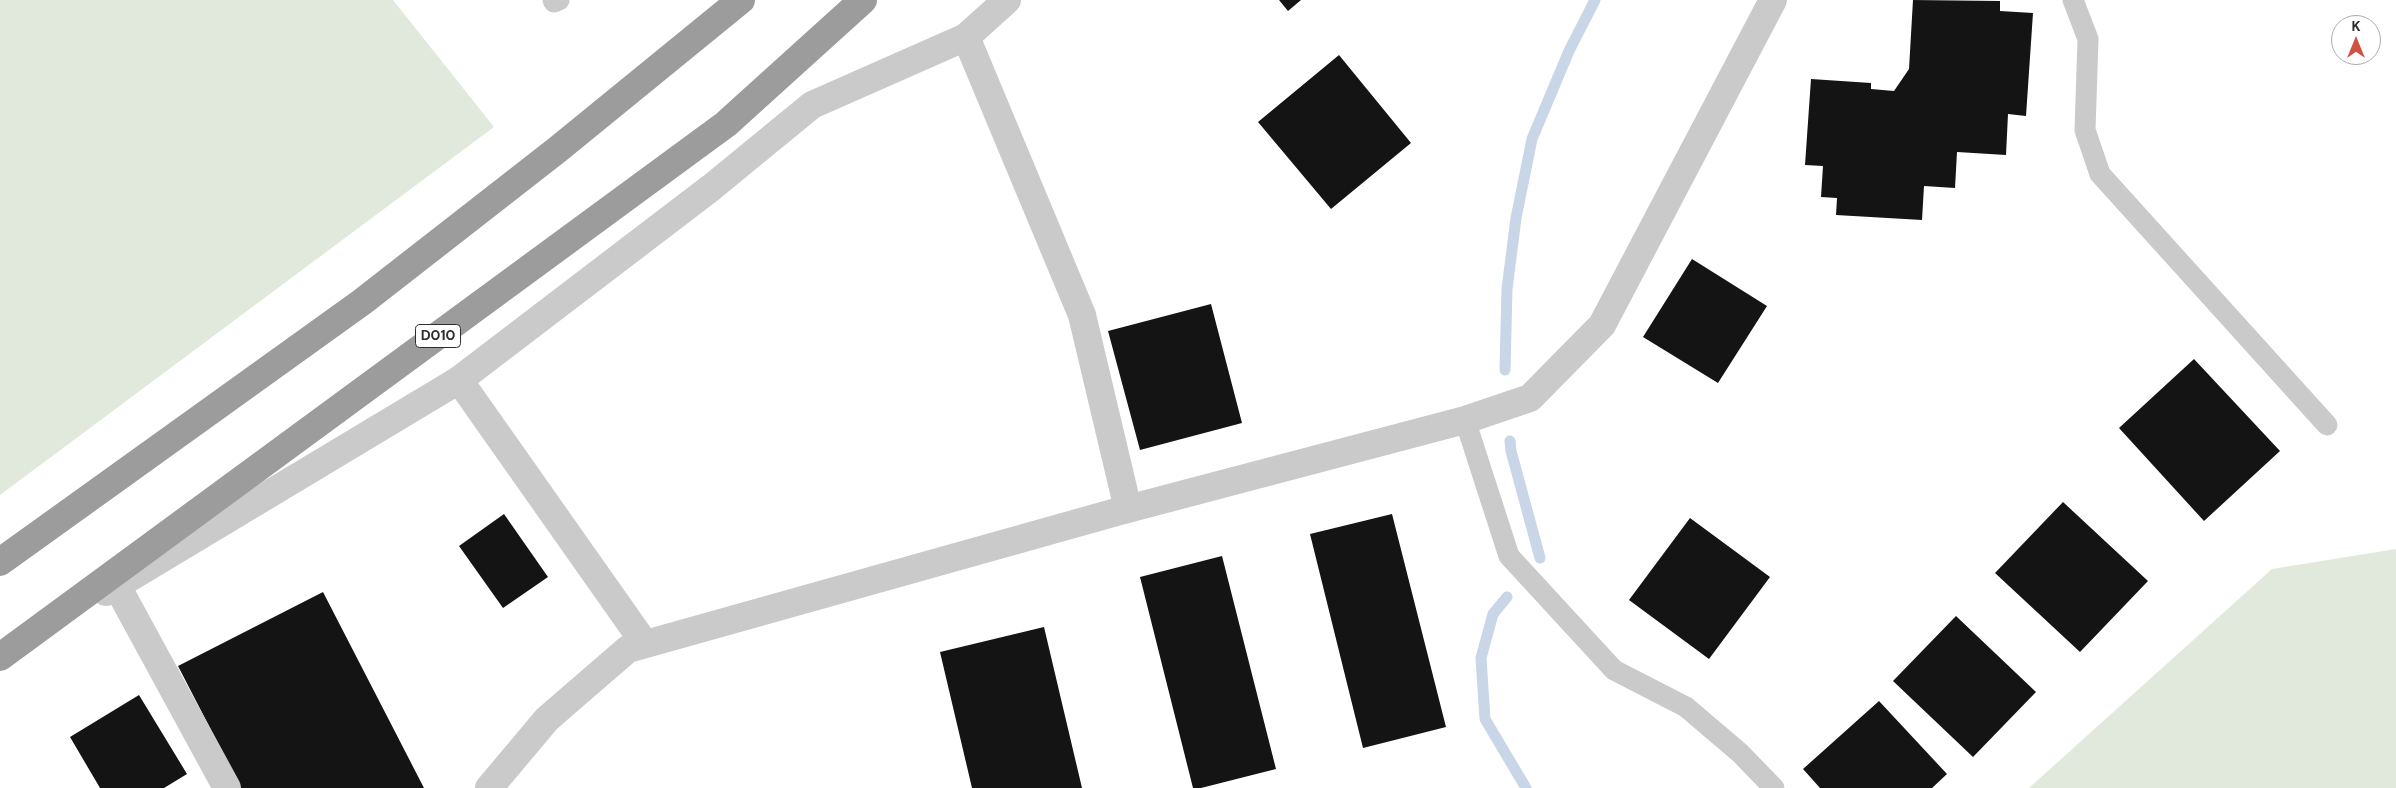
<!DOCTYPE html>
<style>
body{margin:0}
#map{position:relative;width:2396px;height:788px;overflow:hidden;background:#fff;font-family:"DM Sans",sans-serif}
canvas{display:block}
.north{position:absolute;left:2331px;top:15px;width:50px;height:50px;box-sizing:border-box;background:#fff;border:1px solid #ababab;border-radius:50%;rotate:0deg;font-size:14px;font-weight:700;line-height:20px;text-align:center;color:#2d2d2d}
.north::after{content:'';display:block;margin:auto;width:18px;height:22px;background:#d25040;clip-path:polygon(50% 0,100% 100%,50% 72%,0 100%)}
</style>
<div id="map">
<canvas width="2396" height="788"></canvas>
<div class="north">K</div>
</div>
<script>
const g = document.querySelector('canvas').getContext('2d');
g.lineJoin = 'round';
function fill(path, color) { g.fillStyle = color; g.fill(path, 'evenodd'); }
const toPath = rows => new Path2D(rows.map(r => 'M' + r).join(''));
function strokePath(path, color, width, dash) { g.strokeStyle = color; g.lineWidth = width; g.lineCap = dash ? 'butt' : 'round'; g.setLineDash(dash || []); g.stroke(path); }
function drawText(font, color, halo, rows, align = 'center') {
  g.font = font + ' "DM Sans",sans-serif'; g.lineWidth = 5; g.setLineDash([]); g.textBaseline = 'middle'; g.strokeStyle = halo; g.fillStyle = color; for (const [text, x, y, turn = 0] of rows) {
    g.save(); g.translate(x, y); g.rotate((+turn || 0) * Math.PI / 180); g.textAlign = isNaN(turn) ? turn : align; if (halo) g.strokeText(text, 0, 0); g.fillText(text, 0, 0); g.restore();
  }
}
fill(toPath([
 [0,0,393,0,494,127,0,495],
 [2396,549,2396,788,2029,788,2272,569]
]), '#e0e9db');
strokePath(toPath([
 [1505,370,1507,289,1516,218,1532,139,1569,51,1595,0],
 [1510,441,1511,451,1540,558],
 [1507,597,1493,614,1481,658,1485,719,1526,788]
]), '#c9d6e7', 11);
fill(toPath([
 [1279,0,1301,0,1288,11],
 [1913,0,2000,1,2000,11,2033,13,2026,116,2008,114,2006,155,1957,152,1955,188,1924,186,1922,220,1836,215,1837,198,1821,197,1823,166,1805,165,1811,79,1871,83,1871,89,1894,91,1909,69],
 [1339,55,1411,143,1331,209,1258,122],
 [1692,259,1767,306,1718,383,1643,337],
 [1211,304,1242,423,1140,450,1108,331],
 [2194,359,2280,451,2204,521,2119,428],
 [2063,502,2148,581,2080,652,1995,573],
 [504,514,548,577,503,608,459,546],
 [1392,514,1446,727,1363,748,1310,534],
 [1690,518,1770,577,1709,659,1629,600],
 [1222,556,1276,769,1201,788,1193,788,1140,577],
 [323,592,424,788,241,788,178,666],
 [1956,616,2036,692,1973,757,1893,681],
 [1044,627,1082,788,972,788,940,652],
 [139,695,187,774,164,788,100,788,70,737],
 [1879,701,1947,774,1932,788,1820,788,1803,769]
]), '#141414');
strokePath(toPath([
 [553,0,554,2,559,0],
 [2073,0,2088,39,2085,130,2100,174,2327,425],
 [1465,420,1509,556,1614,670,1686,707,1740,753,1774,788]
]), '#cacaca', 21);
strokePath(toPath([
 [966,37,1082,315,1128,509],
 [459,380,645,644],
 [117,586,227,788],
 [489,788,547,719,628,649,1120,511,1465,420,1530,398,1602,325,1773,0]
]), '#cacaca', 28);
strokePath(toPath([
 [106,592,459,380,712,187,812,105,966,37,1007,0]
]), '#cacaca', 28);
strokePath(toPath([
 [0,562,362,302,557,150,741,0],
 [0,657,726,124,863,0]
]), '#9c9c9c', 28);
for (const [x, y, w] of [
 [438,336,45]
]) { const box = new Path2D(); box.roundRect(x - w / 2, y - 11.5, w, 23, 4); g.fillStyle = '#fff'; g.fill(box); strokePath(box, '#2d2d2d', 1); }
drawText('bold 14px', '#2d2d2d', null, [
 ["D010",438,336]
]);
</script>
